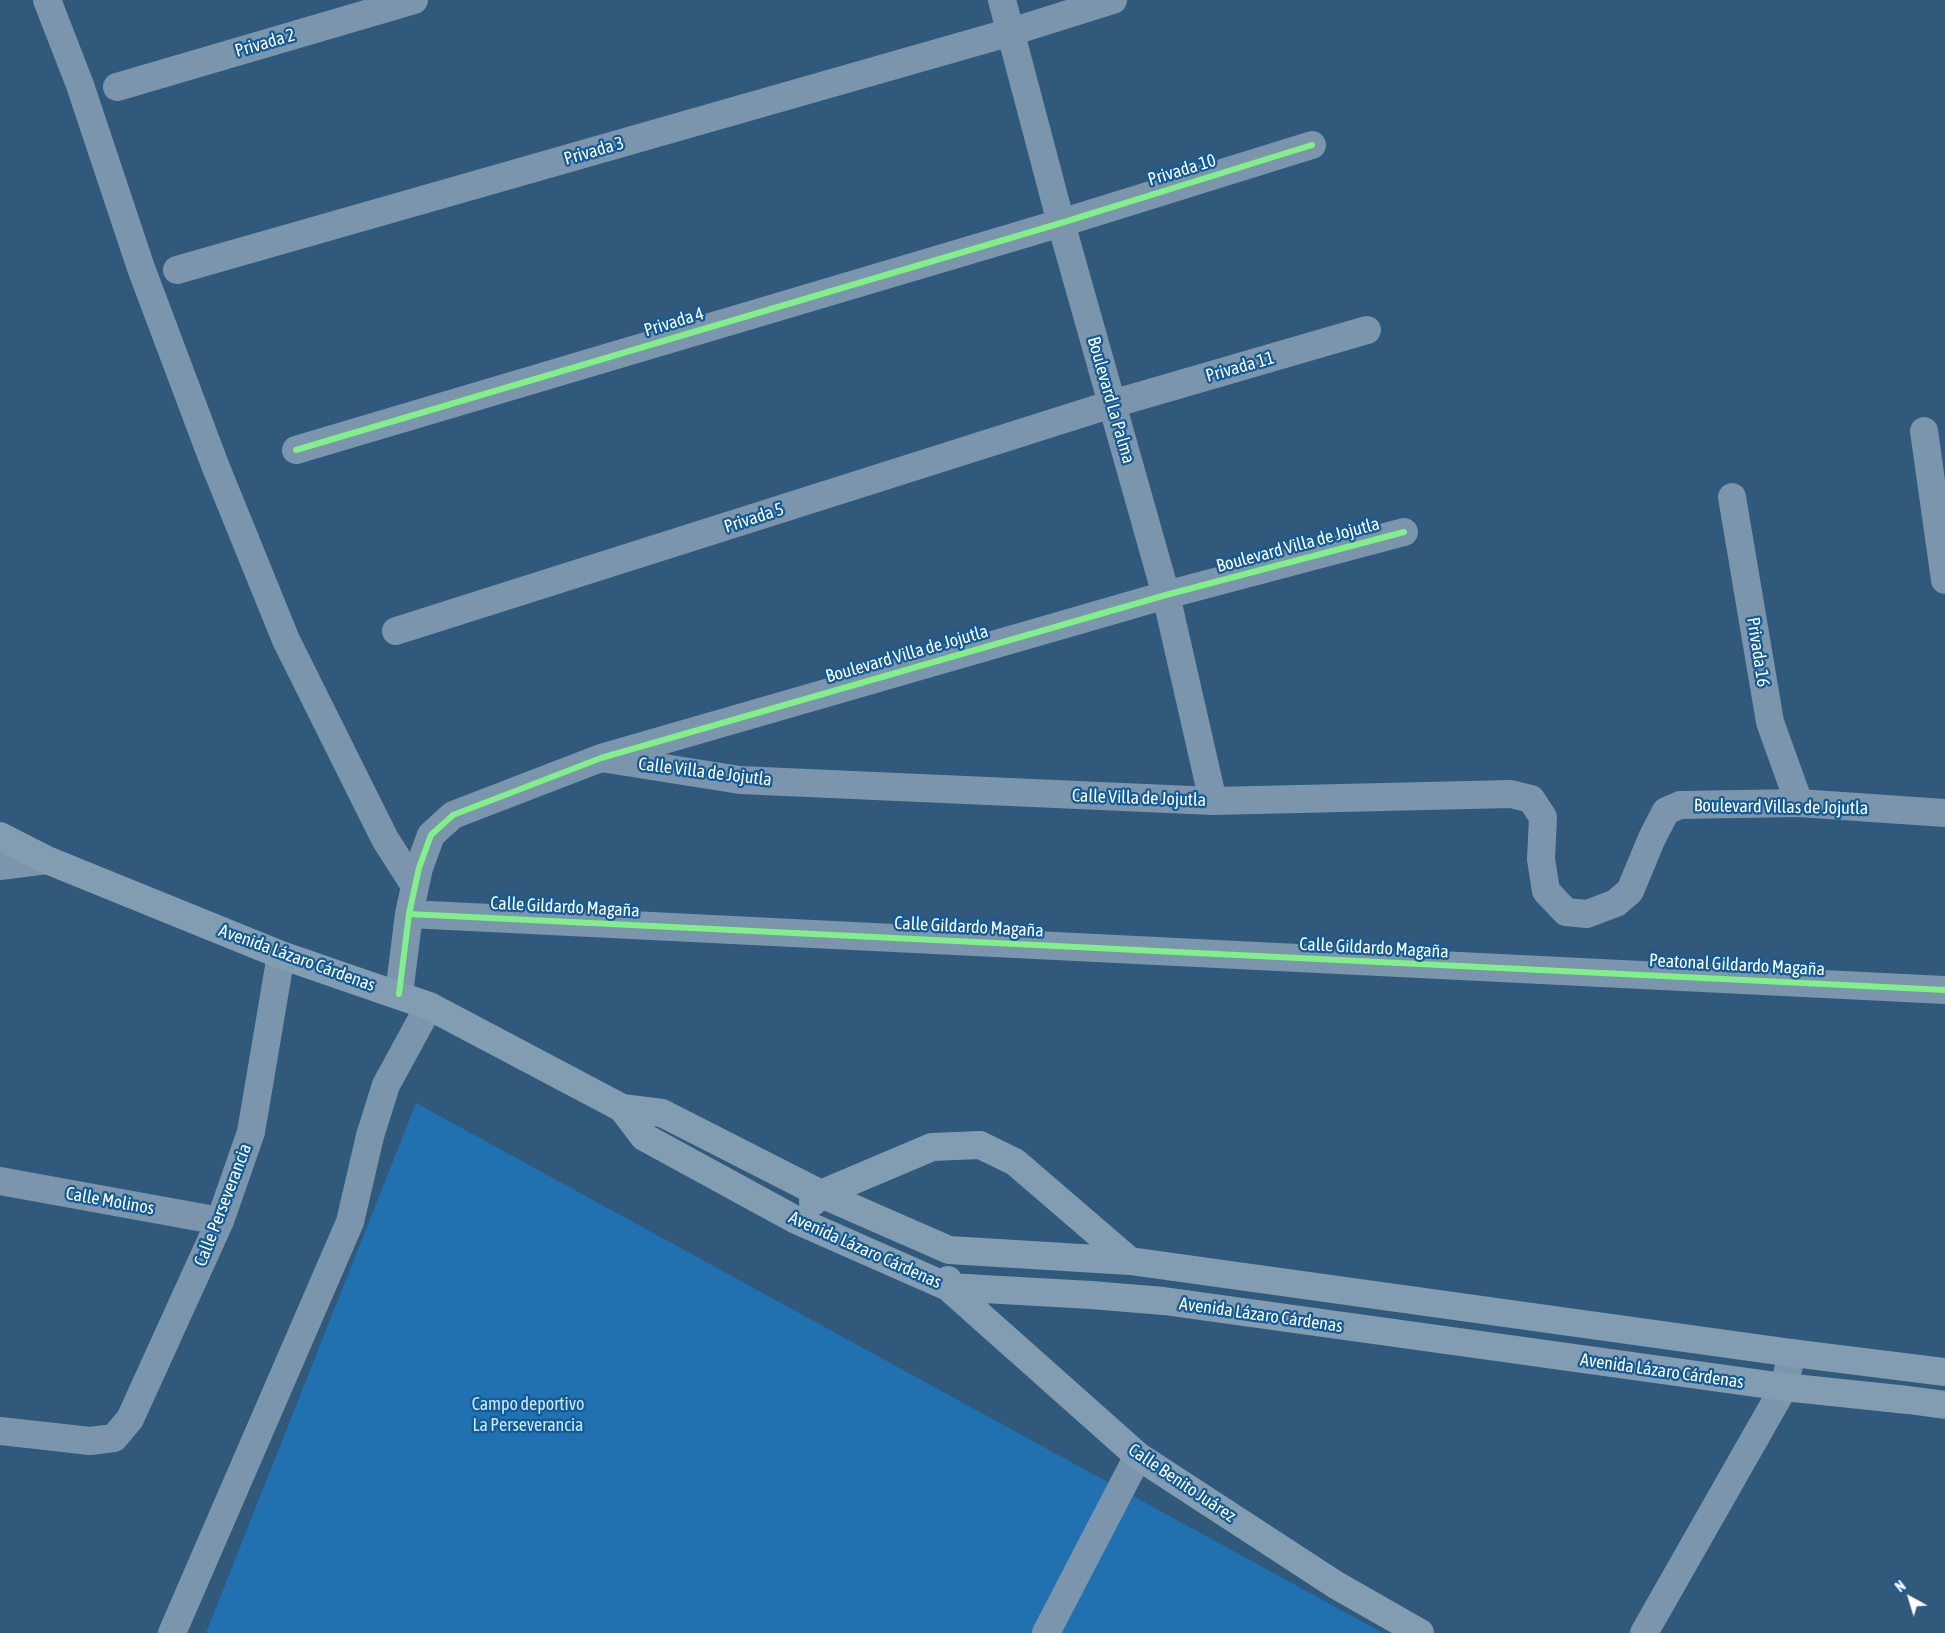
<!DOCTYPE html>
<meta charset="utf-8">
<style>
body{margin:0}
#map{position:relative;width:1945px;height:1633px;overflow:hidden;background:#30597c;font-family:"Asap Condensed",sans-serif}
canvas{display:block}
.north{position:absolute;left:1885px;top:1573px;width:50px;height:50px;-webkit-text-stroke:4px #115b9b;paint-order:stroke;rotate:321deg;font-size:14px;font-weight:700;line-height:20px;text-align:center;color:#fff}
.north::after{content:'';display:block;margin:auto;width:18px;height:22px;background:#fff;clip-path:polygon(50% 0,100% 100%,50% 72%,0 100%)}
</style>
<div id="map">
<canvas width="1945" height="1633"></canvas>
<div class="north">N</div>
</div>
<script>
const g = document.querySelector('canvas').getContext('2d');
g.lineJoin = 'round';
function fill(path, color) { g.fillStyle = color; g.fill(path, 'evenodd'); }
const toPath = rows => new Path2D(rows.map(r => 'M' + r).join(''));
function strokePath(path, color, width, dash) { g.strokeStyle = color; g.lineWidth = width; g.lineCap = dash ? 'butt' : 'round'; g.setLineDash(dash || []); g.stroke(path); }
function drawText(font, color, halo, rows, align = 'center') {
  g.font = font + ' "Asap Condensed",sans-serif'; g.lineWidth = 4.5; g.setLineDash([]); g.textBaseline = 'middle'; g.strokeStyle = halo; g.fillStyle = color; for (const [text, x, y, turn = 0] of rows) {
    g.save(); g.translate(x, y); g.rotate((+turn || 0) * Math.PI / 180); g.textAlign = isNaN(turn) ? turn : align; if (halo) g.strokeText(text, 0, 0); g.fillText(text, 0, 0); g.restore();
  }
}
fill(toPath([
 [416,1103,1383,1633,206,1633]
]), '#2170b0');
strokePath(toPath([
 [47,0,80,85,141,268,215,465,286,640,385,839,415,886],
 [1002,0,1061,223,1166,595,1213,801],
 [117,87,414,0],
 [177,270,1011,32,1113,0],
 [1924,431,1945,580],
 [296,450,1061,223,1312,145],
 [1732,497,1770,722,1799,803],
 [396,631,1112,404,1367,330],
 [601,758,740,780,1213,801,1511,794,1531,799,1543,817,1541,859,1546,891,1566,912,1587,914,1616,903,1630,891,1652,838,1666,811,1680,805,1799,803,1945,813],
 [0,866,47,860],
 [409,914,1945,990],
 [399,994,409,914,419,868,431,835,453,815,601,758,1166,595,1404,532],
 [0,1181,220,1221],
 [0,1431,90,1441,114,1438,130,1419,220,1221,251,1132,281,955],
 [172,1633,350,1222,370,1136,386,1085,429,1006],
 [1046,1633,1138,1456],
 [1644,1633,1784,1387,1792,1353]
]), '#7b95ad', 28);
strokePath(toPath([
 [0,836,47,860,281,955,429,1006,622,1108,662,1113,821,1194,949,1250,1130,1261,1792,1353,1945,1372],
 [622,1108,644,1137,796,1220,948,1287,1091,1295,1164,1301,1784,1387,1908,1400,1945,1405],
 [813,1202,821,1194,932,1147,980,1145,1015,1162,1130,1261],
 [948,1280,948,1287,1138,1456,1336,1585,1420,1633]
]), '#829cb2', 28);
strokePath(toPath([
 [296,450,1061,223,1312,145],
 [409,914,1945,990],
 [399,994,409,914,419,868,431,835,453,815,601,758,1166,595,1404,532]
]), '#82f089', 6);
drawText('18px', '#fff', '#115b9b', [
 ["Privada 2",265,43,-16],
 ["Privada 3",594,151,-16],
 ["Privada 10",1182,170,-17],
 ["Privada 4",674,322,-17],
 ["Privada 11",1240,367,-16],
 ["Boulevard La Palma",1111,400,74],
 ["Privada 5",754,518,-18],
 ["Boulevard Villa de Jojutla",1298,545,-15],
 ["Privada 16",1758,652,81],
 ["Boulevard Villa de Jojutla",907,654,-16],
 ["Calle Villa de Jojutla",705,772,7],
 ["Calle Villa de Jojutla",1139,798,2],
 ["Boulevard Villas de Jojutla",1781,807,1],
 ["Calle Gildardo Magaña",565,907,3],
 ["Calle Gildardo Magaña",969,927,3],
 ["Calle Gildardo Magaña",1374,948,3],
 ["Avenida Lázaro Cárdenas",297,958,20],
 ["Peatonal Gildardo Magaña",1737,965,3],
 ["Calle Molinos",110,1201,10],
 ["Calle Perseverancia",223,1205,-69],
 ["Avenida Lázaro Cárdenas",865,1250,24],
 ["Avenida Lázaro Cárdenas",1261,1315,8],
 ["Avenida Lázaro Cárdenas",1662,1371,8],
 ["Calle Benito Juárez",1182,1483,34]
]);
drawText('18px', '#cde8fe', '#115b9b', [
 ["Campo deportivo",528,1404],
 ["La Perseverancia",528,1425]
]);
</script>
